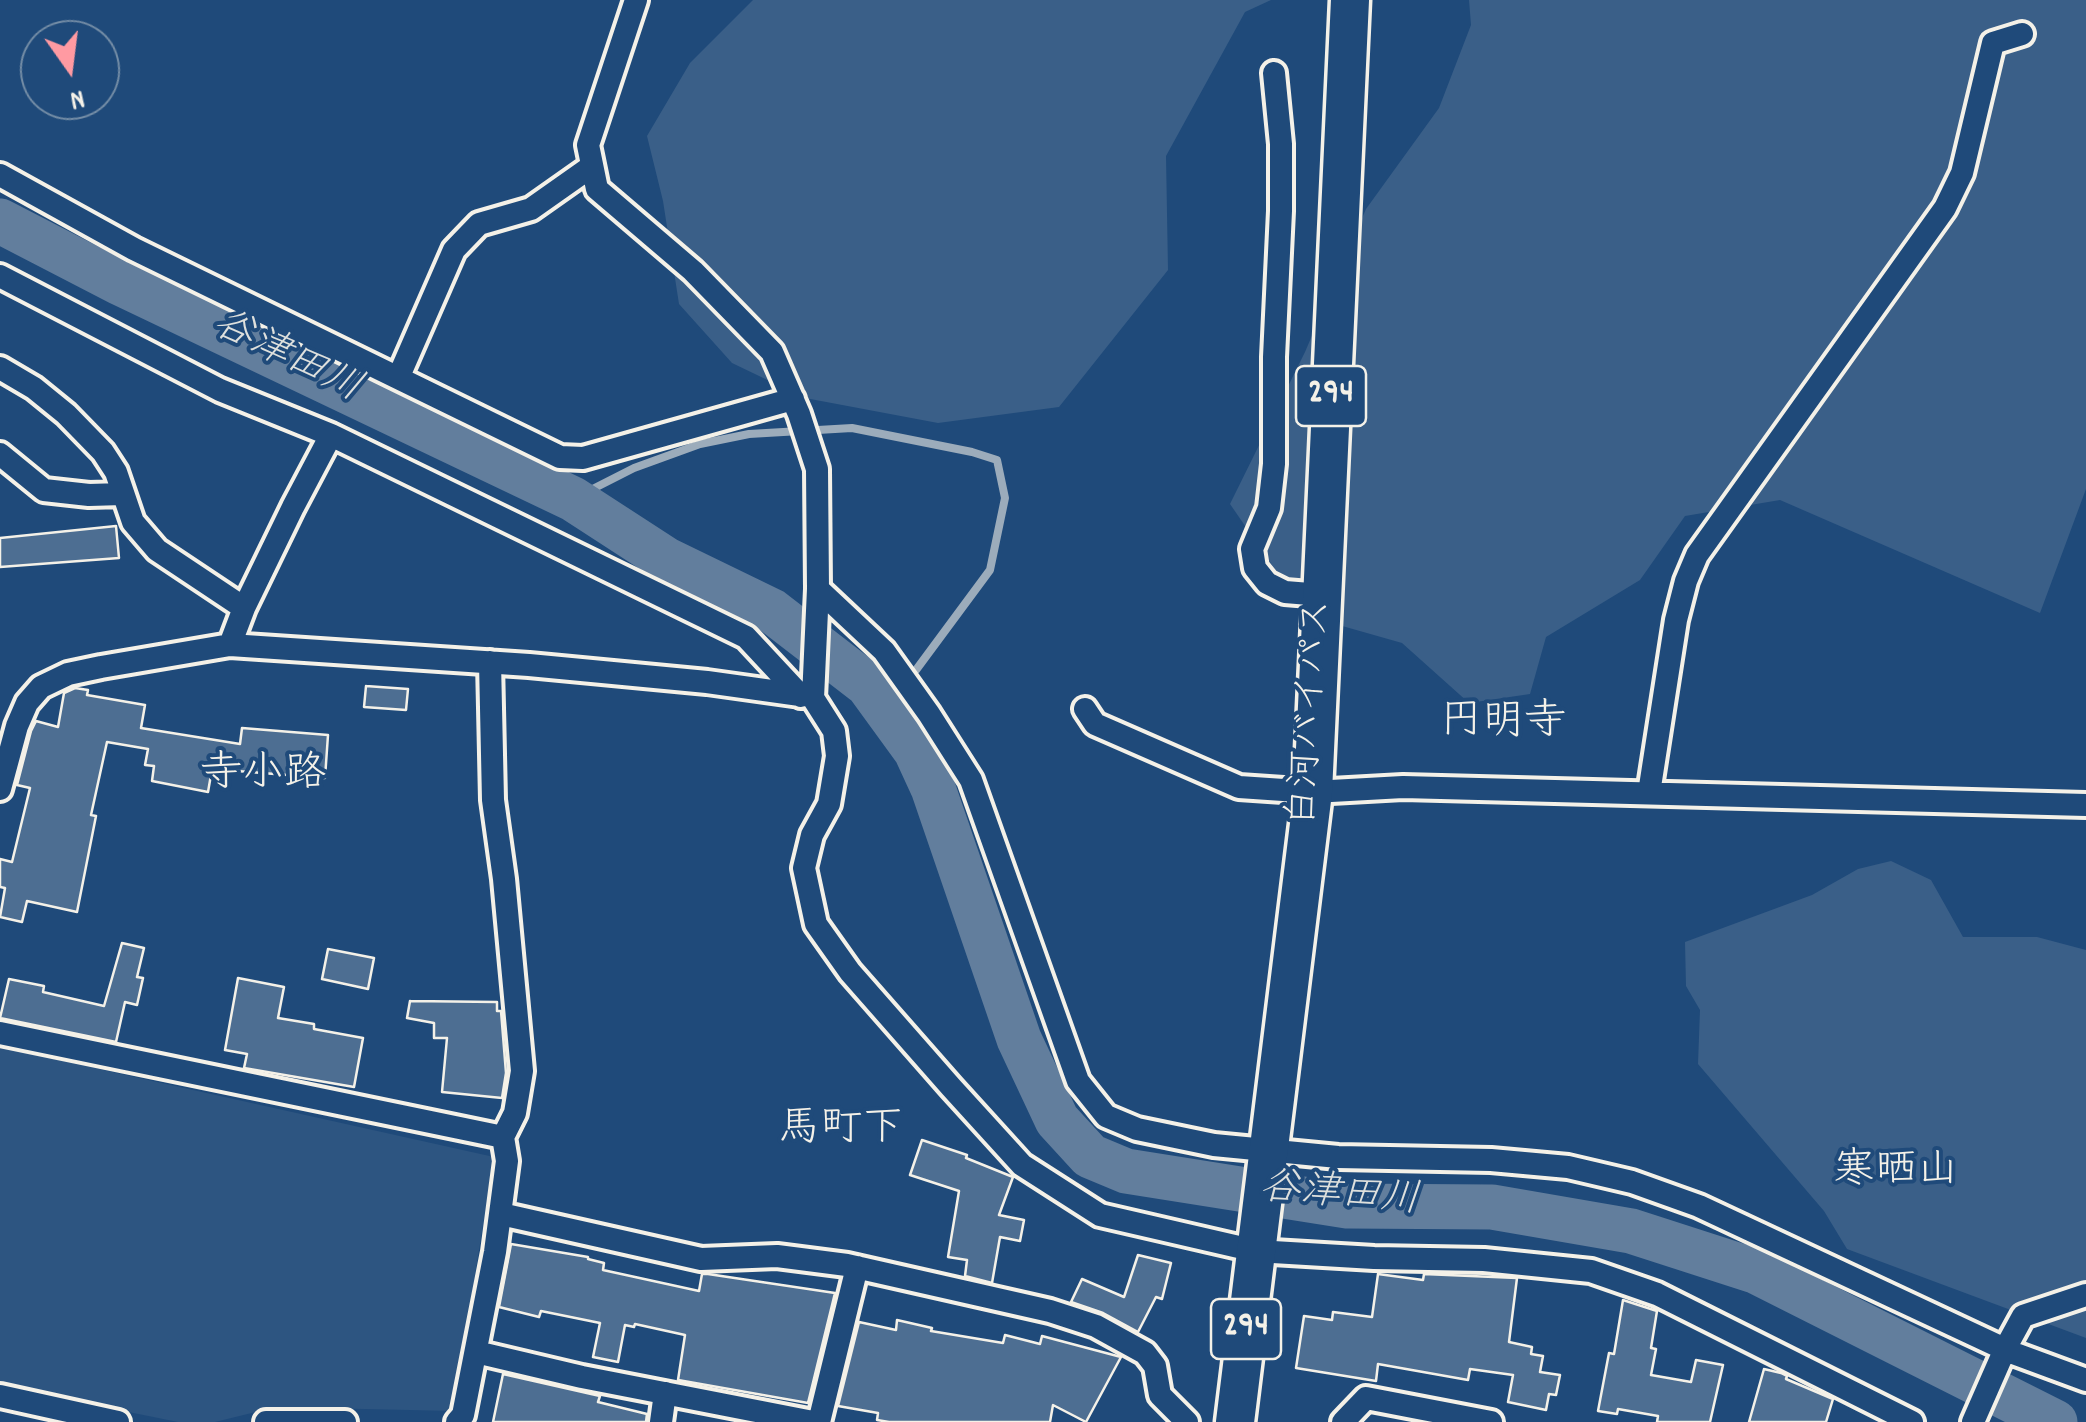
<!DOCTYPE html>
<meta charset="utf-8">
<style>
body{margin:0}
#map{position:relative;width:2086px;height:1422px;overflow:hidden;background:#1f4a7a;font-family:Dekko,sans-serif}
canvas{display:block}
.north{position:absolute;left:20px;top:20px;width:100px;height:100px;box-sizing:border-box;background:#1f4a7a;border:2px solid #748da6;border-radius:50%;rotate:166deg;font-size:28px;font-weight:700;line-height:40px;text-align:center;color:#f4f1e8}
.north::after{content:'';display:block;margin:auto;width:35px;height:45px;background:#ff9aa2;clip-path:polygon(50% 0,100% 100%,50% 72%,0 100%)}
</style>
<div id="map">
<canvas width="2086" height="1422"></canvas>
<div class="north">N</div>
</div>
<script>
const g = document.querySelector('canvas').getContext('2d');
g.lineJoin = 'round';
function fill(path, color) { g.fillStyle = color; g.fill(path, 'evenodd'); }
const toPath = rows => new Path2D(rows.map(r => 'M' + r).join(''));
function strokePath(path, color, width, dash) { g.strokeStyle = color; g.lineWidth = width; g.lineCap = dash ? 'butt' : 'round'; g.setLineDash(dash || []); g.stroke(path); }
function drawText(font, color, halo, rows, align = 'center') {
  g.font = font + ' Dekko,"Klee One",sans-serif'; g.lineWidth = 8; g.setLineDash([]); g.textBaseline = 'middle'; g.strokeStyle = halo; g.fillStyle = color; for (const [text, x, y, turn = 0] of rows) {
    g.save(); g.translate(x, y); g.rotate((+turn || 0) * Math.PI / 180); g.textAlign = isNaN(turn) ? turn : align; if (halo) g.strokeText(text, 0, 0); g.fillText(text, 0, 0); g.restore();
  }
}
fill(toPath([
 [0,1047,494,1157,453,1411,276,1407,215,1422,178,1422,0,1386]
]), '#2d5581');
fill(toPath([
 [753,0,1271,0,1245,12,1166,156,1168,270,1059,407,938,423,805,398,732,363,679,304,663,201,647,136,690,63],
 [1469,0,2086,0,2086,489,2040,613,1780,500,1685,516,1640,580,1546,637,1530,694,1469,703,1402,643,1307,616,1230,504,1305,352,1366,209,1439,108,1471,25],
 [1891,861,1931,880,1963,937,2037,937,2086,950,2086,1338,1847,1249,1824,1211,1698,1064,1700,1010,1686,986,1685,942,1812,895,1858,869]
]), '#3a5f88');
strokePath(toPath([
 [573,499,634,468,700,444,749,434,852,428,972,452,997,460,1005,498,990,570,916,670,881,701]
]), '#9cacbb', 8);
strokePath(toPath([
 [0,221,120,283,573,499,667,560,772,611,868,685,916,751,933,788,1019,1039,1057,1120,1090,1156,1126,1171,1347,1206,1492,1207,1631,1231,1755,1271,2055,1422]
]), '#627e9d', 45);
const building = toPath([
 [116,526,119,558,0,567,0,538,116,526],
 [366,686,408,689,406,710,364,707,366,686],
 [75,688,88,690,87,695,145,705,141,728,240,744,242,728,328,735,325,778,212,769,208,792,152,781,154,766,145,765,148,749,107,742,91,815,96,816,77,912,27,901,22,922,0,917,5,888,0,887,0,859,12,862,30,788,17,785,31,731,36,721,58,727,64,693,75,688],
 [122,943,144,948,137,977,143,978,137,1005,125,1002,116,1042,0,1018,9,979,44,986,43,992,104,1006,122,943],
 [328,949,374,958,368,989,322,979,328,949],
 [238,978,284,987,278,1018,314,1024,314,1029,363,1038,354,1087,244,1068,247,1054,225,1050,238,978],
 [410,1001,497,1002,497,1011,501,1011,506,1073,502,1098,442,1092,447,1038,434,1038,434,1023,407,1018,410,1001],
 [922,1140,967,1155,966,1158,1013,1177,999,1215,1024,1220,1020,1241,1000,1237,992,1283,965,1276,967,1260,948,1257,959,1191,910,1175,922,1140],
 [511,1244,588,1257,588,1259,604,1263,603,1270,699,1291,702,1274,708,1274,835,1293,808,1403,678,1380,685,1335,635,1324,634,1327,625,1325,618,1362,593,1357,600,1323,541,1311,539,1317,499,1307,511,1244],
 [1138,1255,1171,1263,1162,1299,1156,1297,1138,1332,1103,1313,1071,1302,1082,1279,1124,1297,1138,1255],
 [1378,1274,1423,1280,1424,1274,1517,1278,1509,1342,1532,1347,1531,1354,1543,1356,1540,1372,1560,1375,1556,1395,1549,1394,1546,1410,1508,1402,1513,1375,1470,1369,1468,1380,1378,1364,1376,1381,1296,1368,1304,1316,1332,1320,1333,1312,1372,1317,1378,1274],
 [1623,1300,1657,1311,1651,1348,1656,1349,1651,1375,1691,1382,1696,1360,1723,1365,1710,1422,1657,1422,1658,1416,1618,1409,1617,1414,1598,1411,1609,1353,1614,1354,1623,1300],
 [897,1320,932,1328,931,1331,1003,1343,1005,1335,1040,1344,1042,1336,1121,1357,1086,1422,1053,1405,1050,1422,889,1422,877,1420,878,1413,838,1406,859,1322,896,1330,897,1320],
 [1764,1369,1781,1373,1787,1376,1786,1379,1833,1399,1826,1422,1749,1422,1764,1369],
 [503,1374,600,1396,598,1402,647,1414,646,1422,493,1422,503,1374]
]);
fill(building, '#4d6e92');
strokePath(building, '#f4f1e8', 2.5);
const minor = toPath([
 [636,0,588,145,597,189,693,271,772,352,799,414,817,469,818,589,813,698,834,731,837,756,829,804,812,835,804,868,816,924,850,972,951,1087,1022,1165,1100,1215,1256,1251,1374,1258,1484,1260,1591,1271,1657,1294,1912,1422],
 [1274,73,1281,144,1281,211,1274,357,1274,464,1269,508,1252,549,1255,568,1267,583,1285,592,1322,595],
 [0,175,134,249,560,457,583,458,793,399],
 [0,276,220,390,331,435,746,637,801,696],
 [0,368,34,388,66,414,103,452,116,472,133,522,157,550,244,608],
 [399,376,454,250,479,224,531,209,592,166],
 [0,454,44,490,89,495,122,494],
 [818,589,884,651,929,714,971,780,1078,1081,1106,1116,1137,1129,1214,1145,1338,1157,1491,1160,1568,1167,1632,1182,1699,1206,2013,1353,2086,1380],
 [230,645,244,608,293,507,331,435],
 [490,662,493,800,504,879,522,1071,515,1113,503,1137],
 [1085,709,1095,724,1239,787,1313,792,1403,787,2086,805],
 [0,789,17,726,27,703,41,687,68,674,101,667,230,645,529,665,707,682,800,695],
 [1649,793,1676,620,1686,581,1697,555,1945,208,1962,173,1993,43,2022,34],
 [0,1033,503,1137,507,1161,495,1252,463,1415,457,1422],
 [501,1214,701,1259,777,1256,847,1265,1050,1311,1096,1326,1145,1353,1155,1366,1160,1395,1187,1422],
 [476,1352,582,1377,813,1422],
 [0,1396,118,1422],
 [266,1422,345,1422],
 [661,1422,665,1393],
 [819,1422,857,1267],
 [1343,1422,1366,1398,1491,1422],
 [1973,1422,2005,1349,2023,1316,2086,1295]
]);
const trunk = toPath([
 [1235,1422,1313,792,1350,0]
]);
strokePath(minor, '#f4f1e8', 30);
strokePath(trunk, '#f4f1e8', 45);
strokePath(minor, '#1f4a7a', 22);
strokePath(trunk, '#1f4a7a', 38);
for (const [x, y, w] of [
 [1331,396,70],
 [1246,1329,70]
]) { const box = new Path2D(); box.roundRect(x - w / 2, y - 30, w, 60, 8); g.fillStyle = '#1f4a7a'; g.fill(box); strokePath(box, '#f4f1e8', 2.5); }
drawText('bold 35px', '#f4f1e8', null, [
 ["294",1331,396],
 ["294",1246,1329]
]);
drawText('38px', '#f4f1e8', '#1f4a7a', [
 ["白河バイパス",1314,713,-86]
]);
drawText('italic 40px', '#dee0dd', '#1f4a7a', [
 ["谷津田川",286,360,26],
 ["谷津田川",1340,1198,5]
]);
drawText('42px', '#f4f1e8', '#1f4a7a', [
 ["円明寺",1503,726],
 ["寺小路",263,778],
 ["馬町下",841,1133],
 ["寒晒山",1896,1175]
]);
</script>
